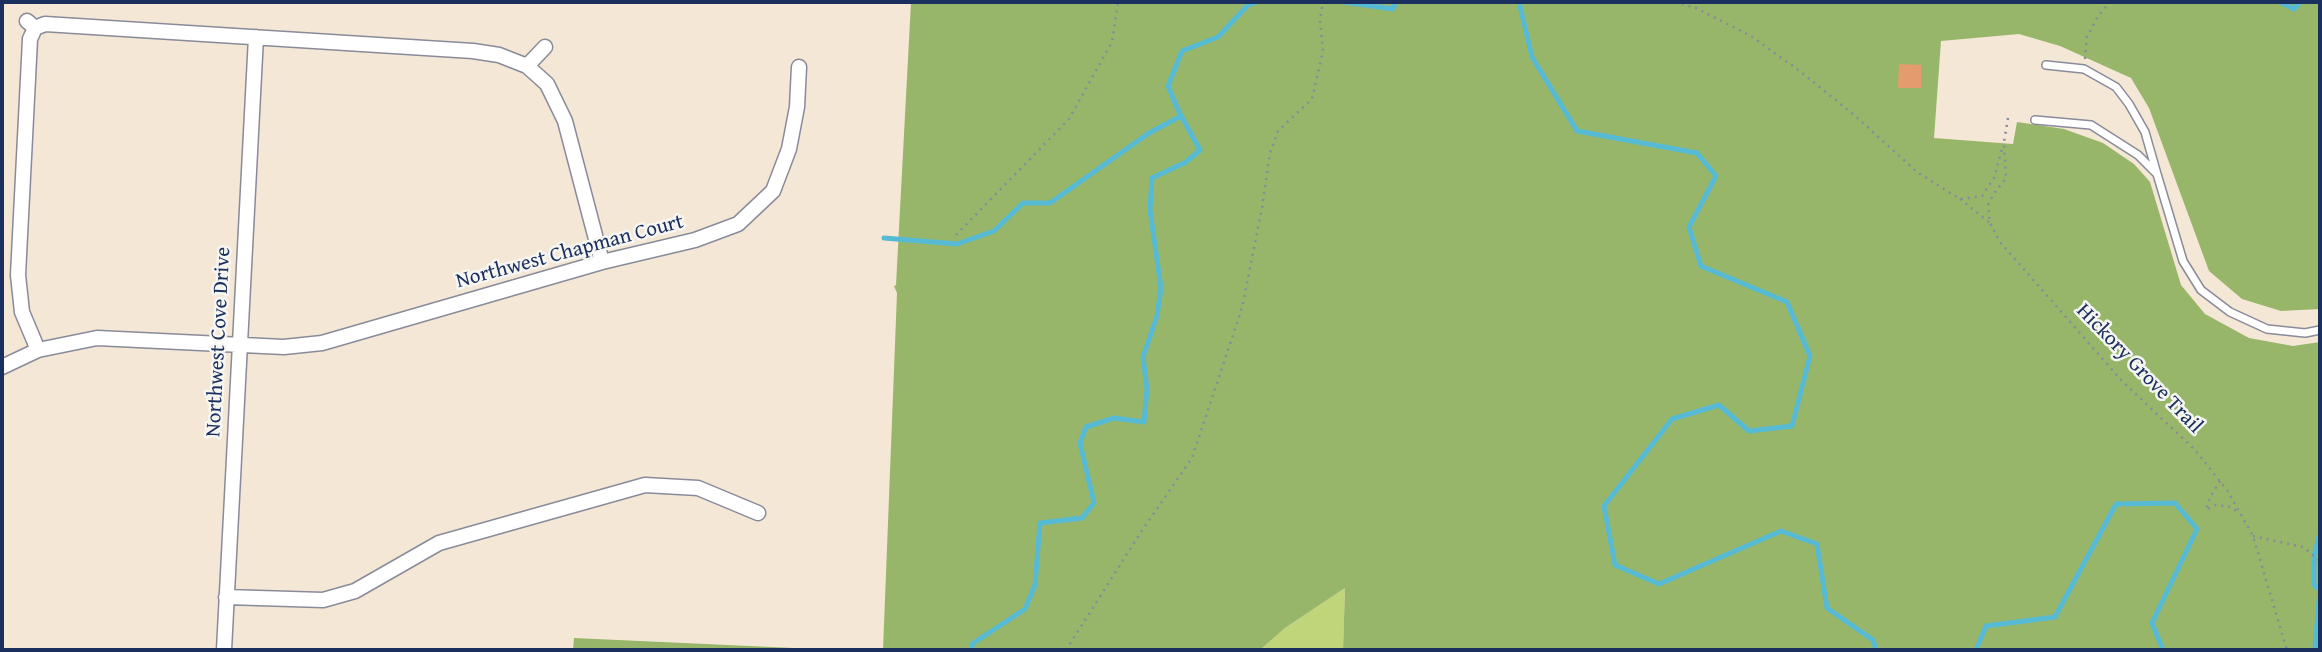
<!DOCTYPE html>
<style>
body{margin:0}
#map{position:relative;width:2322px;height:652px;overflow:hidden;background:#f5e7d6;font-family:"Gentium Book Plus",serif}
canvas{display:block}
.frame{position:absolute;inset:0;border:4px solid #1b2f5e;pointer-events:none}
</style>
<div id="map">
<canvas width="2322" height="652"></canvas>
<div class="frame"></div>
</div>
<script>
const g = document.querySelector('canvas').getContext('2d');
g.lineJoin = 'round';
function fill(path, color) { g.fillStyle = color; g.fill(path, 'evenodd'); }
const toPath = rows => new Path2D(rows.map(r => 'M' + r).join(''));
function strokePath(path, color, width, dash) { g.strokeStyle = color; g.lineWidth = width; g.lineCap = dash ? 'butt' : 'round'; g.setLineDash(dash || []); g.stroke(path); }
function drawText(font, color, halo, rows, align = 'center') {
  g.font = font + ' "Gentium Book Plus",serif'; g.lineWidth = 5; g.setLineDash([]); g.textBaseline = 'middle'; g.strokeStyle = halo; g.fillStyle = color; for (const [text, x, y, turn = 0] of rows) {
    g.save(); g.translate(x, y); g.rotate((+turn || 0) * Math.PI / 180); g.textAlign = isNaN(turn) ? turn : align; if (halo) g.strokeText(text, 0, 0); g.fillText(text, 0, 0); g.restore();
  }
}
fill(toPath([
 [1345,588,1343,650,1260,650,1285,628]
]), '#c0d579');
fill(toPath([
 [911,2,2320,2,2320,309,2281,311,2242,299,2209,271,2149,108,2131,78,2060,46,2019,34,1941,41,1934,138,2013,144,2017,122,2064,129,2103,143,2134,164,2150,182,2181,285,2205,314,2249,338,2293,346,2320,342,2320,650,1343,650,1345,588,1285,628,1260,650,883,650,897,293,894,286,896,285],
 [574,638,838,650,573,650]
]), '#98b669');
strokePath(toPath([
 [1343,2,1393,9,1396,2],
 [1519,2,1532,57,1577,131,1697,153,1716,176,1689,227,1701,266,1787,302,1810,356,1792,426,1749,431,1719,405,1672,419,1604,506,1615,565,1659,584,1781,531,1817,544,1827,608,1873,640,1876,650],
 [2280,2,2294,9,2300,2],
 [884,238,957,244,994,231,1023,203,1050,203,1149,133,1181,116],
 [972,650,972,644,1025,609,1035,585,1040,523,1082,518,1094,503,1080,443,1086,427,1114,418,1144,422,1147,389,1143,357,1157,316,1161,288,1150,210,1152,178,1186,162,1200,150,1179,112,1168,86,1182,51,1218,37,1248,5,1257,2],
 [1976,650,1986,626,2055,617,2116,504,2175,503,2197,529,2152,623,2163,650],
 [2317,650,2315,646,2320,590,2314,585,2314,555,2320,533]
]), '#57bad5', 5);
fill(toPath([
 [1899,64,1921,65,1921,88,1898,88]
]), '#e49c6e');
const lane = toPath([
 [2035,120,2091,125,2138,155,2157,174,2145,132,2129,104,2116,87,2084,69,2046,65],
 [2157,174,2183,261,2201,290,2230,312,2267,329,2305,333,2320,330]
]);
const street = toPath([
 [27,21,35,28,30,39,18,275,22,312,38,350],
 [35,28,45,24,473,51,499,55,527,66,547,84,565,121,602,262],
 [527,66,545,47],
 [2,367,38,350,97,338,284,347,322,343,602,262,695,240,738,224,773,191,789,149,797,107,799,67],
 [226,597,323,600,355,591,439,543,645,485,698,488,758,513],
 [224,650,256,37]
]);
strokePath(lane, '#888b9a', 10);
strokePath(street, '#888b9a', 17);
strokePath(toPath([
 [1675,2,1696,8,1751,36,1797,69,1853,114,1917,172,1960,199,1982,196,1994,178,2003,145],
 [2085,59,2087,37,2098,16,2110,2],
 [2008,118,2004,142,2006,178,1993,195,1988,205,1990,223,2000,242,2122,381,2195,450,2227,490,2253,536,2287,650],
 [1960,199,1990,223],
 [956,235,1069,119,1112,42,1118,2],
 [2220,481,2210,497,2206,510,2216,505,2231,507,2240,514],
 [2253,536,2303,547,2320,561],
 [1066,650,1141,532,1192,458,1242,308,1262,208,1270,153,1278,131,1312,99,1323,51,1320,20,1323,2]
]), '#888b9a', 2.5, [2, 5]);
strokePath(lane, '#fff', 7);
strokePath(street, '#fff', 14);
drawText('21px', '#1b2f5e', '#f6f6f2', [
 ["Northwest Chapman Court",570,252,-15],
 ["Northwest Cove Drive",219,342,-87],
 ["Hickory Grove Trail",2139,369,46]
]);
</script>
